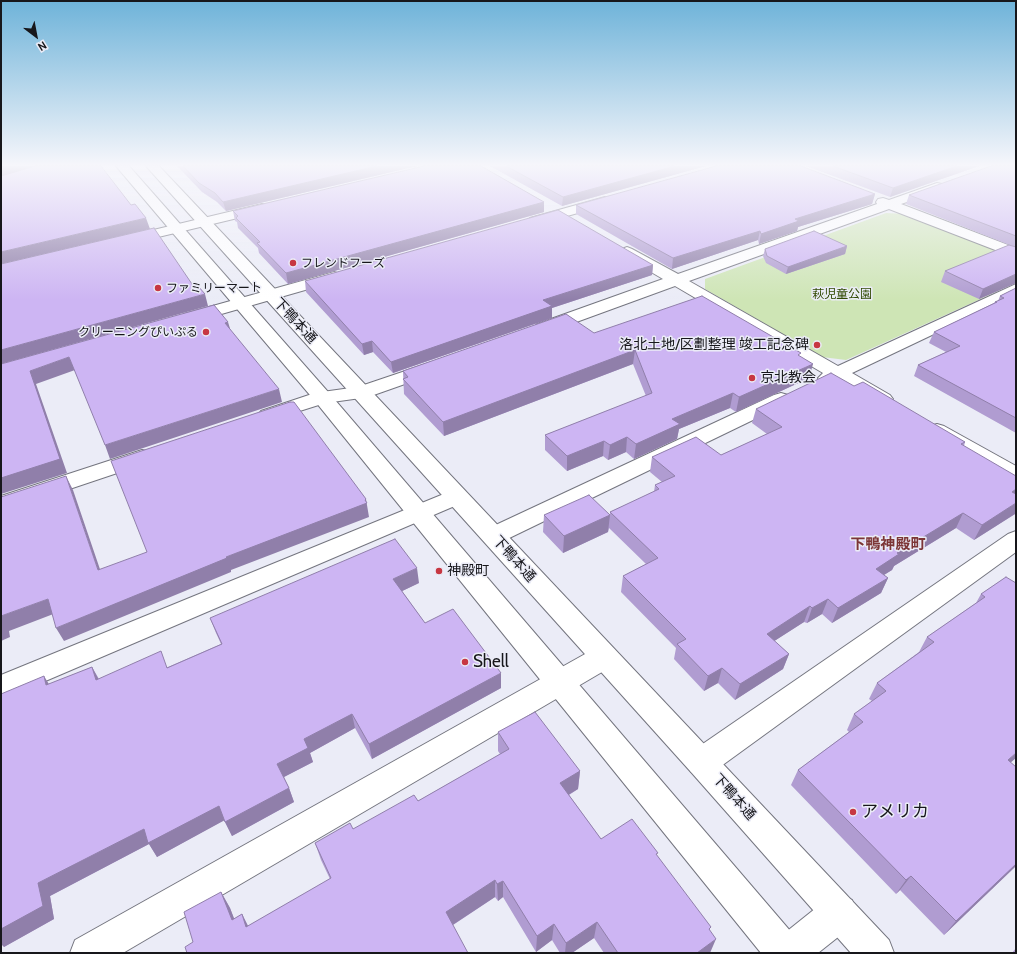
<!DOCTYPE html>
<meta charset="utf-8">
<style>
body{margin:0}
#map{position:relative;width:1017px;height:954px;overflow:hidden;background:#ebecf7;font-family:Cabin,sans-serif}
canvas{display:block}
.frame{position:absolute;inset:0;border:2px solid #17171b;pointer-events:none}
.north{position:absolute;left:16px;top:16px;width:40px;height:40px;-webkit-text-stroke:3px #ebecf7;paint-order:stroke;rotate:148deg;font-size:11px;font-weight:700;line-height:16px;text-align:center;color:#17171b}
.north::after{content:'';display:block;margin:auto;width:14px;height:18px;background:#17171b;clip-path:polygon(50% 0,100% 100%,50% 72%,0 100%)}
</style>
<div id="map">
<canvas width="1017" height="954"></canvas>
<div class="frame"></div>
<div class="north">N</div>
</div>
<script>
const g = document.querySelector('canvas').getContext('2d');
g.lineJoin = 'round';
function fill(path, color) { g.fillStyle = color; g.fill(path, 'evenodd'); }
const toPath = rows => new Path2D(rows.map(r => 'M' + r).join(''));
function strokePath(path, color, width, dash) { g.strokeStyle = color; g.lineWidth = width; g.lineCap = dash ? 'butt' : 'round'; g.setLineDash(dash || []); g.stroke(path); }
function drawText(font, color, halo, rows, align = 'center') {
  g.font = font + ' Cabin,"Noto Sans JP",sans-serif'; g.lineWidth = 3; g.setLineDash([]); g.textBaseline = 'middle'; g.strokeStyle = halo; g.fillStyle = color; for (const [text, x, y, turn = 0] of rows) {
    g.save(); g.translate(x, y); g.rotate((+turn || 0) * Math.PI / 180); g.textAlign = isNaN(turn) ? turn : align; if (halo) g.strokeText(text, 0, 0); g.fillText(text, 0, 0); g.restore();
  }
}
fill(toPath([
 [886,213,907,214,1016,256,1016,283,846,360,822,357,705,289,705,279]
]), '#cee5b5');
const street = toPath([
 [937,183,942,184,943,187,942,190,901,204,1016,248,1016,258,889,209,689,281,838,366,1016,284,1016,295,852,373,890,395,893,399,890,403,883,405,876,403,837,380,827,384,820,382,818,378,823,373,675,286,549,332,543,333,537,332,534,328,537,324,663,279,622,255,619,252,622,249,627,247,632,249,678,274,877,204,876,202,878,199,883,198,889,200,937,183],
 [605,197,610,198,612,201,610,204,535,225,530,224,528,221,530,218,605,197],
 [334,272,340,274,342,277,340,280,190,323,184,322,181,318,184,314,334,272],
 [432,362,439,364,441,368,439,372,368,397,325,403,268,421,261,419,258,415,261,411,315,393,358,387,432,362],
 [781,393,788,395,791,399,788,403,501,542,493,544,485,542,481,536,485,530,774,395,781,393],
 [937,424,944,426,1016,466,1016,483,1008,481,930,434,927,430,930,426,937,424],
 [142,450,150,452,153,457,150,462,1,512,1,496,142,450],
 [456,489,464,492,467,497,464,502,1,700,1,675,456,489],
 [1016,531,1016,552,713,772,702,776,691,772,687,762,691,752,1008,534,1016,531],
 [604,646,614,649,618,657,614,665,123,953,70,953,75,940,594,649,604,646],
 [839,895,852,900,857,913,852,926,818,953,771,953,776,940,826,900,839,895]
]);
const secondary = toPath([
 [262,204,267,205,269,208,267,211,129,244,124,243,122,240,124,237,262,204]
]);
const primary = toPath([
 [116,166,129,166,329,393,798,940,803,953,761,953,315,401,116,166],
 [146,166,159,166,889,940,894,953,851,953,691,772,146,166]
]);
strokePath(street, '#74757f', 2);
strokePath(secondary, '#74757f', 2);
strokePath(primary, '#74757f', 2);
fill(street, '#fff');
fill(secondary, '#fff');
fill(primary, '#fff');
fill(toPath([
 [177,166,417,166,226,211,217,202,202,192],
 [490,166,706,166,562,206],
 [806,166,979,166,890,197],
 [1016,166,1016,283,979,299,941,282,945,271,1012,246,906,204,909,195],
 [875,194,872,204,798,227,797,231,759,244,758,240,672,269,576,214,576,205],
 [544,202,544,212,288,284,259,253,258,248,238,228,237,222,235,221,233,211],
 [847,246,845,254,786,274,766,263,763,256,765,249],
 [653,265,652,275,552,308,552,318,393,373,373,352,364,355,306,292,305,281],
 [1016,288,1016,433,914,376,918,365,946,352,929,343,934,332,994,303,995,302,998,301,1000,296],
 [594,333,800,356,809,378,736,412,730,408,679,429,677,439,634,459,626,452,608,460,603,456,567,471,545,450,545,435,646,396,633,364,444,436,404,394,403,371],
 [854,386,965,442,964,446,1015,514,974,540,956,528,894,566,892,570,884,575,888,578,881,593,832,623,822,614,807,623,804,622,774,641,789,654,783,669,735,700,718,683,704,691,674,659,676,648,621,592,623,576,646,564,609,528,608,532,563,553,543,532,544,515,610,514,610,512,654,492,655,485,662,482,650,472,652,457,721,455,767,434,752,423,756,409],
 [1006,577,1011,762,1016,866,944,935,900,890,896,894,791,785,798,770,849,732,847,730,854,714,872,701,869,699,877,683,919,652,927,637,976,603,981,594],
 [419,583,402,591,425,623,501,688,372,759,355,728,310,753,313,762,284,777,289,788,294,802,232,836,224,820,157,857,149,844,50,896,54,919,4,947,49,684,92,667,99,679,168,667,221,644,216,633,210,618],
 [498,732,580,771,578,789,569,795,601,839,657,856,710,930,710,953,604,953,594,938,572,953,560,953,552,940,536,952,503,897,498,901,495,897,453,925,193,942,221,892,230,908,234,919,242,914,248,926,330,879,321,860,315,843,353,829,418,801,500,754,498,751],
 [1016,948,1016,953,1012,953]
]), '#b09cd1');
fill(toPath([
 [1,166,36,166,1,177],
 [377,166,417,166,226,211,223,202],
 [675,166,706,166,562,206,563,197],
 [957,166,979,166,890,197,893,188],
 [875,194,872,204,798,227,797,231,759,244,761,234,795,219],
 [544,202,544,212,288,284,286,273],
 [146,218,150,229,1,264,1,252],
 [760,231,758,240,672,269,673,258],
 [847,246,845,254,786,274,788,267],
 [653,265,652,275,552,308,552,318,393,373,391,362,543,300],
 [1016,274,1016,283,979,299,983,289],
 [205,294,208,306,1,364,1,350],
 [228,322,232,335,225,323],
 [372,341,373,352,364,355,362,344],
 [635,350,633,364,444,436,443,422],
 [69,357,75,370,36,384,67,473,1,494,1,478,30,371],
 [813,364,809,378,736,412,739,397],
 [279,389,282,402,110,459,105,445],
 [733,393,730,408,679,429,677,439,634,459,636,444,672,419],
 [627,437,626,452,608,460,610,445],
 [604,441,603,456,567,471,567,456],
 [66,476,73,490,105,584,98,570],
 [1016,489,1016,499,1012,492],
 [366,499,369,517,231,570,231,572,64,641,56,628,226,557],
 [1016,503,1016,512,1015,514,974,540,982,525],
 [963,513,956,528,894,566,892,570,869,584,876,569,897,553],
 [610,515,608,532,563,553,564,536],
 [417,568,419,583,396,594,393,579],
 [888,578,881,593,832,623,838,608],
 [48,599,56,613,9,631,10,637,1,641,1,616],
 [828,599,822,614,807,623,812,608],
 [810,606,804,622,762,649,767,634],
 [789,654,783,669,735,700,740,684],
 [92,667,100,682,96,680],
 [722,668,718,683,704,691,708,676],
 [501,673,501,688,372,759,369,744],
 [44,676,53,691,46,685],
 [352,714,355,728,310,753,313,762,282,778,277,764,304,739],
 [1016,753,1016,758,996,775,1008,760],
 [580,771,578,789,558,801,560,783],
 [289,788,294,802,232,836,225,822],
 [219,806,225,820,157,857,149,844,50,896,54,919,4,947,1,944,1,929,38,883,144,829],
 [1016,864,1016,866,944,935,956,921],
 [911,876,900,890,896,894,906,880],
 [495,880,495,897,448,928,446,912],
 [503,881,503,897,498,901,497,884],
 [221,892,230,908,241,936,232,920],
 [242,914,250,930,246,927],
 [597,922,594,938,572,953,565,953,566,943],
 [554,924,552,940,536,952,537,936],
 [716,939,710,953,697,953]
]), '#907faa');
const building = toPath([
 [35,166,101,166,131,205,135,204,146,218,1,252,1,176,35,166],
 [183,166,377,166,223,202,215,193,199,183,183,166],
 [424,166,481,166,544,202,286,273,257,243,260,242,236,218,238,216,233,211,424,166],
 [506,166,675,166,563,197,506,166],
 [716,166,801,166,875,194,795,219,799,221,761,234,760,231,673,258,576,205,716,166],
 [833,166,957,166,893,188,833,166],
 [991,166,1016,166,1016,236,909,195,991,166],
 [558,210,653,265,543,300,552,306,391,362,372,341,362,344,305,281,558,210],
 [154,228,194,287,198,286,205,294,1,350,1,264,154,228],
 [814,231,847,246,788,267,767,256,765,249,814,231],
 [1009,245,1016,247,1016,274,983,289,945,271,1009,245],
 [1016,288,1016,418,918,365,960,346,934,332,997,302,995,302,1004,298,1000,296,1016,288],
 [702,296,801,353,798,355,813,364,739,397,733,393,672,419,680,424,636,444,627,437,610,445,604,441,567,456,545,435,652,393,635,350,443,422,403,379,408,377,403,371,566,314,594,333,702,296],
 [214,305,228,322,225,323,279,389,105,445,69,357,30,371,60,459,1,478,1,364,214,305],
 [831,373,854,386,863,382,965,442,961,444,1016,476,1016,489,1012,492,1016,494,1016,503,982,525,963,513,897,553,899,554,876,569,888,578,838,608,828,599,812,608,810,606,767,634,789,654,740,684,722,668,708,676,677,644,686,639,623,576,658,558,610,512,659,489,655,485,675,476,652,457,696,437,721,455,782,427,756,409,831,373],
 [290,402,294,402,366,499,365,500,367,503,226,557,227,558,56,628,48,599,1,616,1,497,66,476,98,570,147,552,111,461,290,402],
 [589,495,610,515,564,536,544,515,589,495],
 [395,539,417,568,393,579,425,623,453,609,501,673,369,744,352,714,304,739,308,748,277,764,289,788,225,822,219,806,148,843,144,829,38,883,43,906,1,929,1,694,44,676,46,685,92,667,96,680,161,651,167,668,222,644,210,618,395,539],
 [1006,577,1016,583,1016,753,1008,760,1016,767,1016,864,956,921,911,876,906,880,798,770,863,722,854,714,886,691,877,683,934,642,927,637,985,597,981,594,1006,577],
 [535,712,580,771,560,783,601,839,632,819,658,853,656,854,711,927,709,929,716,939,697,953,618,953,597,922,566,943,554,924,537,936,503,881,497,884,495,880,446,912,468,953,187,953,185,947,193,942,184,912,221,892,232,920,242,914,246,927,331,878,315,843,350,823,353,829,414,795,418,801,509,749,498,732,535,712]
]);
fill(building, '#cdb5f3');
strokePath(building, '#907faa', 1);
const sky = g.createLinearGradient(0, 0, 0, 300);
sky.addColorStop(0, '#6eb3d9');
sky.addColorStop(0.55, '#f6f6fb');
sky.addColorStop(1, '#f6f6fb00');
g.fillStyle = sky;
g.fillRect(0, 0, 1017, 300);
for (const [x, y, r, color] of [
 [293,263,4,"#c73742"],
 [158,288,4,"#c73742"],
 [206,332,4,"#c73742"],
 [817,345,4,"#c73742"],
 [752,378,4,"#c73742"],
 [439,571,4,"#c73742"],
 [465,662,4,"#c73742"],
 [853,812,4,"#c73742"]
]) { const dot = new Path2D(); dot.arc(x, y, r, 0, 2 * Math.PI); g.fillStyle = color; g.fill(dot); strokePath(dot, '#ebecf7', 1.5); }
drawText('12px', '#17171b', '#ebecf7', [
 ["フレンドフーズ",301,263],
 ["ファミリーマート",166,288],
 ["クリーニングぴいぷる",198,332,"right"]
], 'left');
drawText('12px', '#304902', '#ebecf7', [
 ["萩児童公園",842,294]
]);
drawText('14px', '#17171b', '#ebecf7', [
 ["下鴨本通",295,321,47],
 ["下鴨本通",514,559,48],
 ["下鴨本通",734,797,48]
]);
drawText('14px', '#17171b', '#ebecf7', [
 ["洛北土地/区劃整理 竣工記念碑",809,345,"right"],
 ["京北教会",760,378],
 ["神殿町",447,571]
], 'left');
drawText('bold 15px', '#7c3536', '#ebecf7', [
 ["下鴨神殿町",888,545]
]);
drawText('17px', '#17171b', '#ebecf7', [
 ["Shell",473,662],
 ["アメリカ",861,812]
], 'left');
</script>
